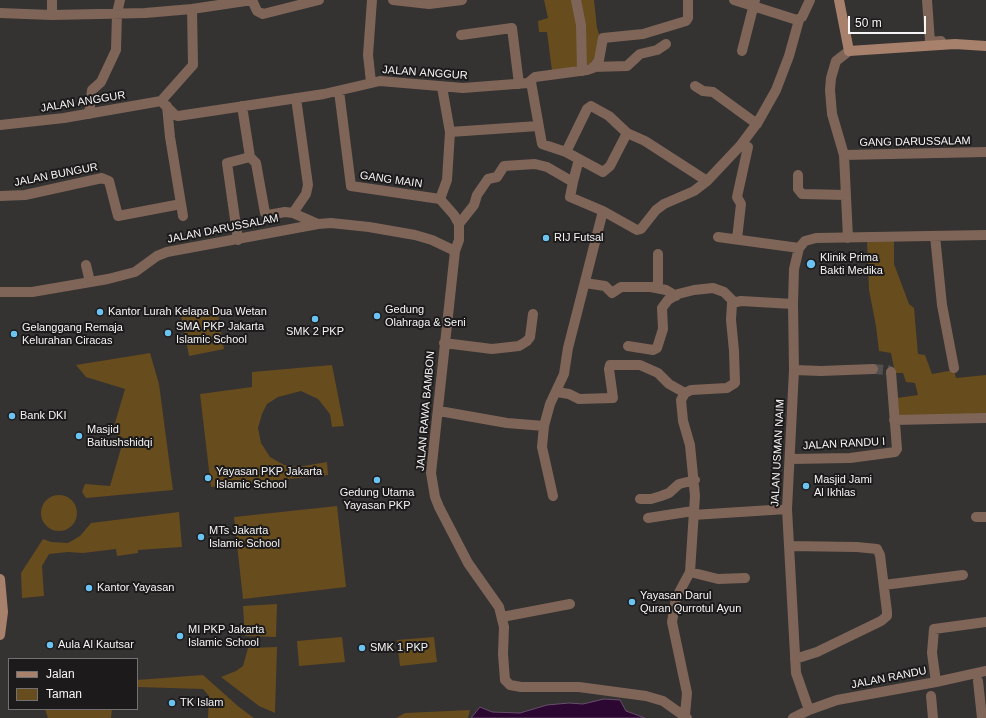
<!DOCTYPE html>
<style>
body{margin:0}
#map{position:relative;width:986px;height:718px;overflow:hidden;background:#353232;font-family:Helvetica,sans-serif}
canvas{display:block}
.legend{position:absolute;left:8px;top:658px;width:130px;height:52px;box-sizing:border-box;background:#1c1a1a;border:1px solid #737171;margin:0;padding:5px 7px;list-style:none;font-size:12px;color:#f6f4f4}
.legend li{display:flex;align-items:center;gap:8px;height:20px}
.legend b{width:20px;border:1px solid #737171}
.scale{position:absolute;left:848px;top:16px;width:78px;height:18px;box-sizing:border-box;border:2px solid #f6f4f4;border-top:0;padding-left:5px;font-size:12px;line-height:14px;white-space:nowrap;color:#f6f4f4;-webkit-text-stroke:3px #1c1a1a;paint-order:stroke}
</style>
<div id="map">
<canvas width="986" height="718"></canvas>
<ul class="legend">
<li><b style="height:5px;background:#a8816c"></b>Jalan</li>
<li><b style="height:11px;background:#674c1e"></b>Taman</li>
</ul>
<div class="scale">50 m</div>
</div>
<script>
const g = document.querySelector('canvas').getContext('2d');
g.lineJoin = 'round';
function fill(path, color) { g.fillStyle = color; g.fill(path, 'evenodd'); }
const toPath = rows => new Path2D(rows.map(r => 'M' + r).join(''));
function strokePath(path, color, width, dash) { g.strokeStyle = color; g.lineWidth = width; g.lineCap = dash ? 'butt' : 'round'; g.setLineDash(dash || []); g.stroke(path); }
function drawText(font, color, halo, rows, align = 'center') {
  g.font = font + ' Helvetica,sans-serif'; g.lineWidth = 4; g.setLineDash([]); g.textBaseline = 'middle'; g.strokeStyle = halo; g.fillStyle = color; for (const [text, x, y, turn = 0] of rows) {
    g.save(); g.translate(x, y); g.rotate((+turn || 0) * Math.PI / 180); g.textAlign = isNaN(turn) ? turn : align; if (halo) g.strokeText(text, 0, 0); g.fillText(text, 0, 0); g.restore();
  }
}
fill(toPath([
 [544,0,594,0,597,28,600,37,598,53,588,66,552,71,547,32,539,32,538,21,548,18],
 [867,240,894,241,894,264,909,304,914,308,918,354,925,355,932,374,954,370,956,378,986,375,986,416,900,419,897,398,918,395,915,383,906,382,903,373,895,373,891,353,879,351,876,326,869,290],
 [217,309,224,349,189,356,181,315],
 [150,353,159,384,173,490,86,498,82,492,85,484,110,486,124,438,112,433,125,389,86,377,76,365],
 [332,365,344,426,332,427,330,414,318,399,301,391,278,397,267,404,262,414,258,428,261,443,270,457,284,465,298,467,327,462,328,475,211,487,200,394,252,387,252,372],
 '41 513a18 18 0 1 1 36 0a18 18 0 1 1-36 0Z',
 [337,506,346,587,243,599,234,517],
 [179,512,182,547,138,550,138,553,117,556,116,549,83,553,68,552,49,554,42,566,44,596,22,598,21,573,43,539,51,542,68,543,80,536,91,523],
 [277,604,276,637,245,636,243,606],
 [342,637,345,662,299,666,297,641],
 [434,637,437,662,400,666,397,640],
 [277,647,275,713,259,706,221,677,236,671,243,666,248,648],
 [203,675,239,707,254,718,208,718,209,696,203,689,137,687,137,680],
 [45,709,112,709,111,718,48,718],
 [470,710,468,718,396,718,405,713]
]), '#674c1e');
const water = toPath([
 [604,699,620,700,626,711,645,718,471,718,480,707,492,712,520,713,547,705,569,703,583,704,604,699]
]);
fill(water, '#2b0731');
strokePath(water, '#684e6c', 1);
strokePath(toPath([
 [873,369,888,370,891,372]
]), '#524f4f', 10, [10, 5]);
strokePath(toPath([
 [252,0,257,11,263,14,319,0],
 [393,0,429,4,462,0],
 [576,0,581,25,582,71],
 [734,0,797,20,802,17,810,0],
 [927,0,930,42,941,41],
 [0,13,52,15,52,0],
 [52,15,145,13,192,9,252,0],
 [461,35,512,28,519,84],
 [742,51,755,0],
 [593,67,627,66,640,54,657,50,666,44],
 [371,82,368,55,372,0],
 [531,82,542,144,566,152,603,172,610,166,627,133],
 [695,86,703,91,713,92,757,124],
 [339,91,351,186,440,199,454,215,459,224,459,240,455,251,431,473,435,497,439,507,468,563,499,607,504,627,503,654,505,680,510,685,521,687,579,687,646,696,663,701,687,718],
 [161,101,193,65,192,9],
 [167,106,170,137,183,216],
 [242,106,250,157,256,163,265,213,268,215,285,212,293,213,318,224],
 [89,114,92,90,101,82,116,50,117,13,120,0],
 [0,125,64,118,161,101,175,115,178,116,324,94,380,81,463,88,528,83,535,77,587,70,593,68,599,60,603,38,643,34,686,21,688,18,688,0],
 [450,132,538,126],
 [566,152,587,109,591,106,609,116,627,133,645,141,707,181],
 [844,155,986,152],
 [798,175,798,189,802,194,846,195],
 [573,182,579,159],
 [0,196,25,195,102,178,109,181,118,216,181,204],
 [440,199,447,180,450,132,442,87],
 [293,213,306,194,308,185,296,98],
 [459,224,474,205,477,195,488,179,497,177,504,166,535,164,547,167,573,182,570,197,603,211,637,230,641,229,656,210,664,204,694,191,707,181,740,146,758,122,776,90,789,56,799,20],
 [935,236,942,305,954,368],
 [718,237,799,248],
 [848,238,844,155,832,114,830,90,831,78,836,61,849,51],
 [737,239,741,204,737,197,748,147],
 [238,240,227,163,250,157],
 [658,254,658,288],
 [86,265,90,282],
 [585,283,605,286,612,293,621,287,651,287,666,290,676,296],
 [0,292,32,292,108,279,135,272,157,256,167,252,318,224,331,223,369,227,415,235,432,240,455,251],
 [444,343,492,349,519,346,527,341,530,337,533,314],
 [628,346,653,350,657,348,663,329,662,308,668,300,678,294,694,290,713,288,724,292,734,302],
 [794,370,821,371,873,369],
 [557,392,569,394,579,399,613,398,609,369,610,365,640,365,658,373,669,384,685,393],
 [439,411,507,423,544,426],
 [894,420,986,418],
 [790,459,850,458,895,452,897,449,891,372],
 [553,496,542,447,544,426,550,404,564,374,568,348,603,211],
 [640,499,651,499,661,496,669,493,679,484,695,480],
 [693,515,787,509],
 [976,517,986,517],
 [648,518,693,511],
 [789,546,857,547,877,549,880,555,887,612,887,616,881,621,817,652,795,659],
 [690,572,718,579,745,578],
 [884,585,963,575],
 [502,617,570,604],
 [978,681,982,718],
 [936,682,986,671],
 [931,696,933,718],
 [809,710,796,673,787,509,794,370,793,304,794,269,799,248,805,241,816,238,986,235],
 [685,715,687,693,672,622,676,598,690,572,695,496,690,445,683,421,681,400,685,393,691,390,727,388,735,383,734,351,731,320,732,303,741,301,793,304],
 [793,718,809,710,837,700,936,682,932,653,934,629,986,622]
]), '#7e6558', 10);
strokePath(toPath([
 [839,0,849,51,955,44,986,46],
 [0,579,3,612,0,635]
]), '#a8816c', 10);
for (const [x, y, r, color] of [
 [546,238,4,"#6bc3f2"],
 [811,264,5,"#6bc3f2"],
 [100,312,4,"#6bc3f2"],
 [377,316,4,"#6bc3f2"],
 [315,319,4,"#6bc3f2"],
 [168,333,4,"#6bc3f2"],
 [14,334,4,"#6bc3f2"],
 [12,416,4,"#6bc3f2"],
 [79,436,4,"#6bc3f2"],
 [208,478,4,"#6bc3f2"],
 [377,480,4,"#6bc3f2"],
 [806,486,4,"#6bc3f2"],
 [201,537,4,"#6bc3f2"],
 [89,588,4,"#6bc3f2"],
 [632,602,4,"#6bc3f2"],
 [180,636,4,"#6bc3f2"],
 [50,645,4,"#6bc3f2"],
 [362,648,4,"#6bc3f2"],
 [172,703,4,"#6bc3f2"]
]) { const dot = new Path2D(); dot.arc(x, y, r, 0, 2 * Math.PI); g.fillStyle = color; g.fill(dot); strokePath(dot, '#1c1a1a', 1.5); }
drawText('11px', '#f6f4f4', '#1c1a1a', [
 ["JALAN ANGGUR",425,73,4],
 ["JALAN ANGGUR",83,102,-9],
 ["GANG DARUSSALAM",915,142,-1],
 ["JALAN BUNGUR",56,175,-11],
 ["GANG MAIN",391,180,8],
 ["JALAN DARUSSALAM",223,229,-11],
 ["JALAN RAWA BAMBON",426,411,-85],
 ["JALAN RANDU I",844,444,-3],
 ["JALAN USMAN NAIM",778,453,-87],
 ["JALAN RANDU",889,678,-11]
]);
drawText('11px', '#f6f4f4', '#1c1a1a', [
 ["RIJ Futsal",554,238],
 ["Klinik Prima",820,258],
 ["Bakti Medika",820,271],
 ["Gedung",385,310],
 ["Olahraga & Seni",385,323],
 ["Kantor Lurah Kelapa Dua Wetan",108,312],
 ["SMA PKP Jakarta",176,327],
 ["Islamic School",176,340],
 ["Gelanggang Remaja",22,328],
 ["Kelurahan Ciracas",22,341],
 ["SMK 2 PKP",315,332,"center"],
 ["Bank DKI",20,416],
 ["Masjid",87,430],
 ["Baitushshidqi",87,443],
 ["Yayasan PKP Jakarta",216,472],
 ["Islamic School",216,485],
 ["Masjid Jami",814,480],
 ["Al Ikhlas",814,493],
 ["Gedung Utama",377,493,"center"],
 ["Yayasan PKP",377,506,"center"],
 ["MTs Jakarta",209,531],
 ["Islamic School",209,544],
 ["Kantor Yayasan",97,588],
 ["Yayasan Darul",640,596],
 ["Quran Qurrotul Ayun",640,609],
 ["MI PKP Jakarta",188,630],
 ["Islamic School",188,643],
 ["Aula Al Kautsar",58,645],
 ["SMK 1 PKP",370,648],
 ["TK Islam",180,703]
], 'left');
</script>
